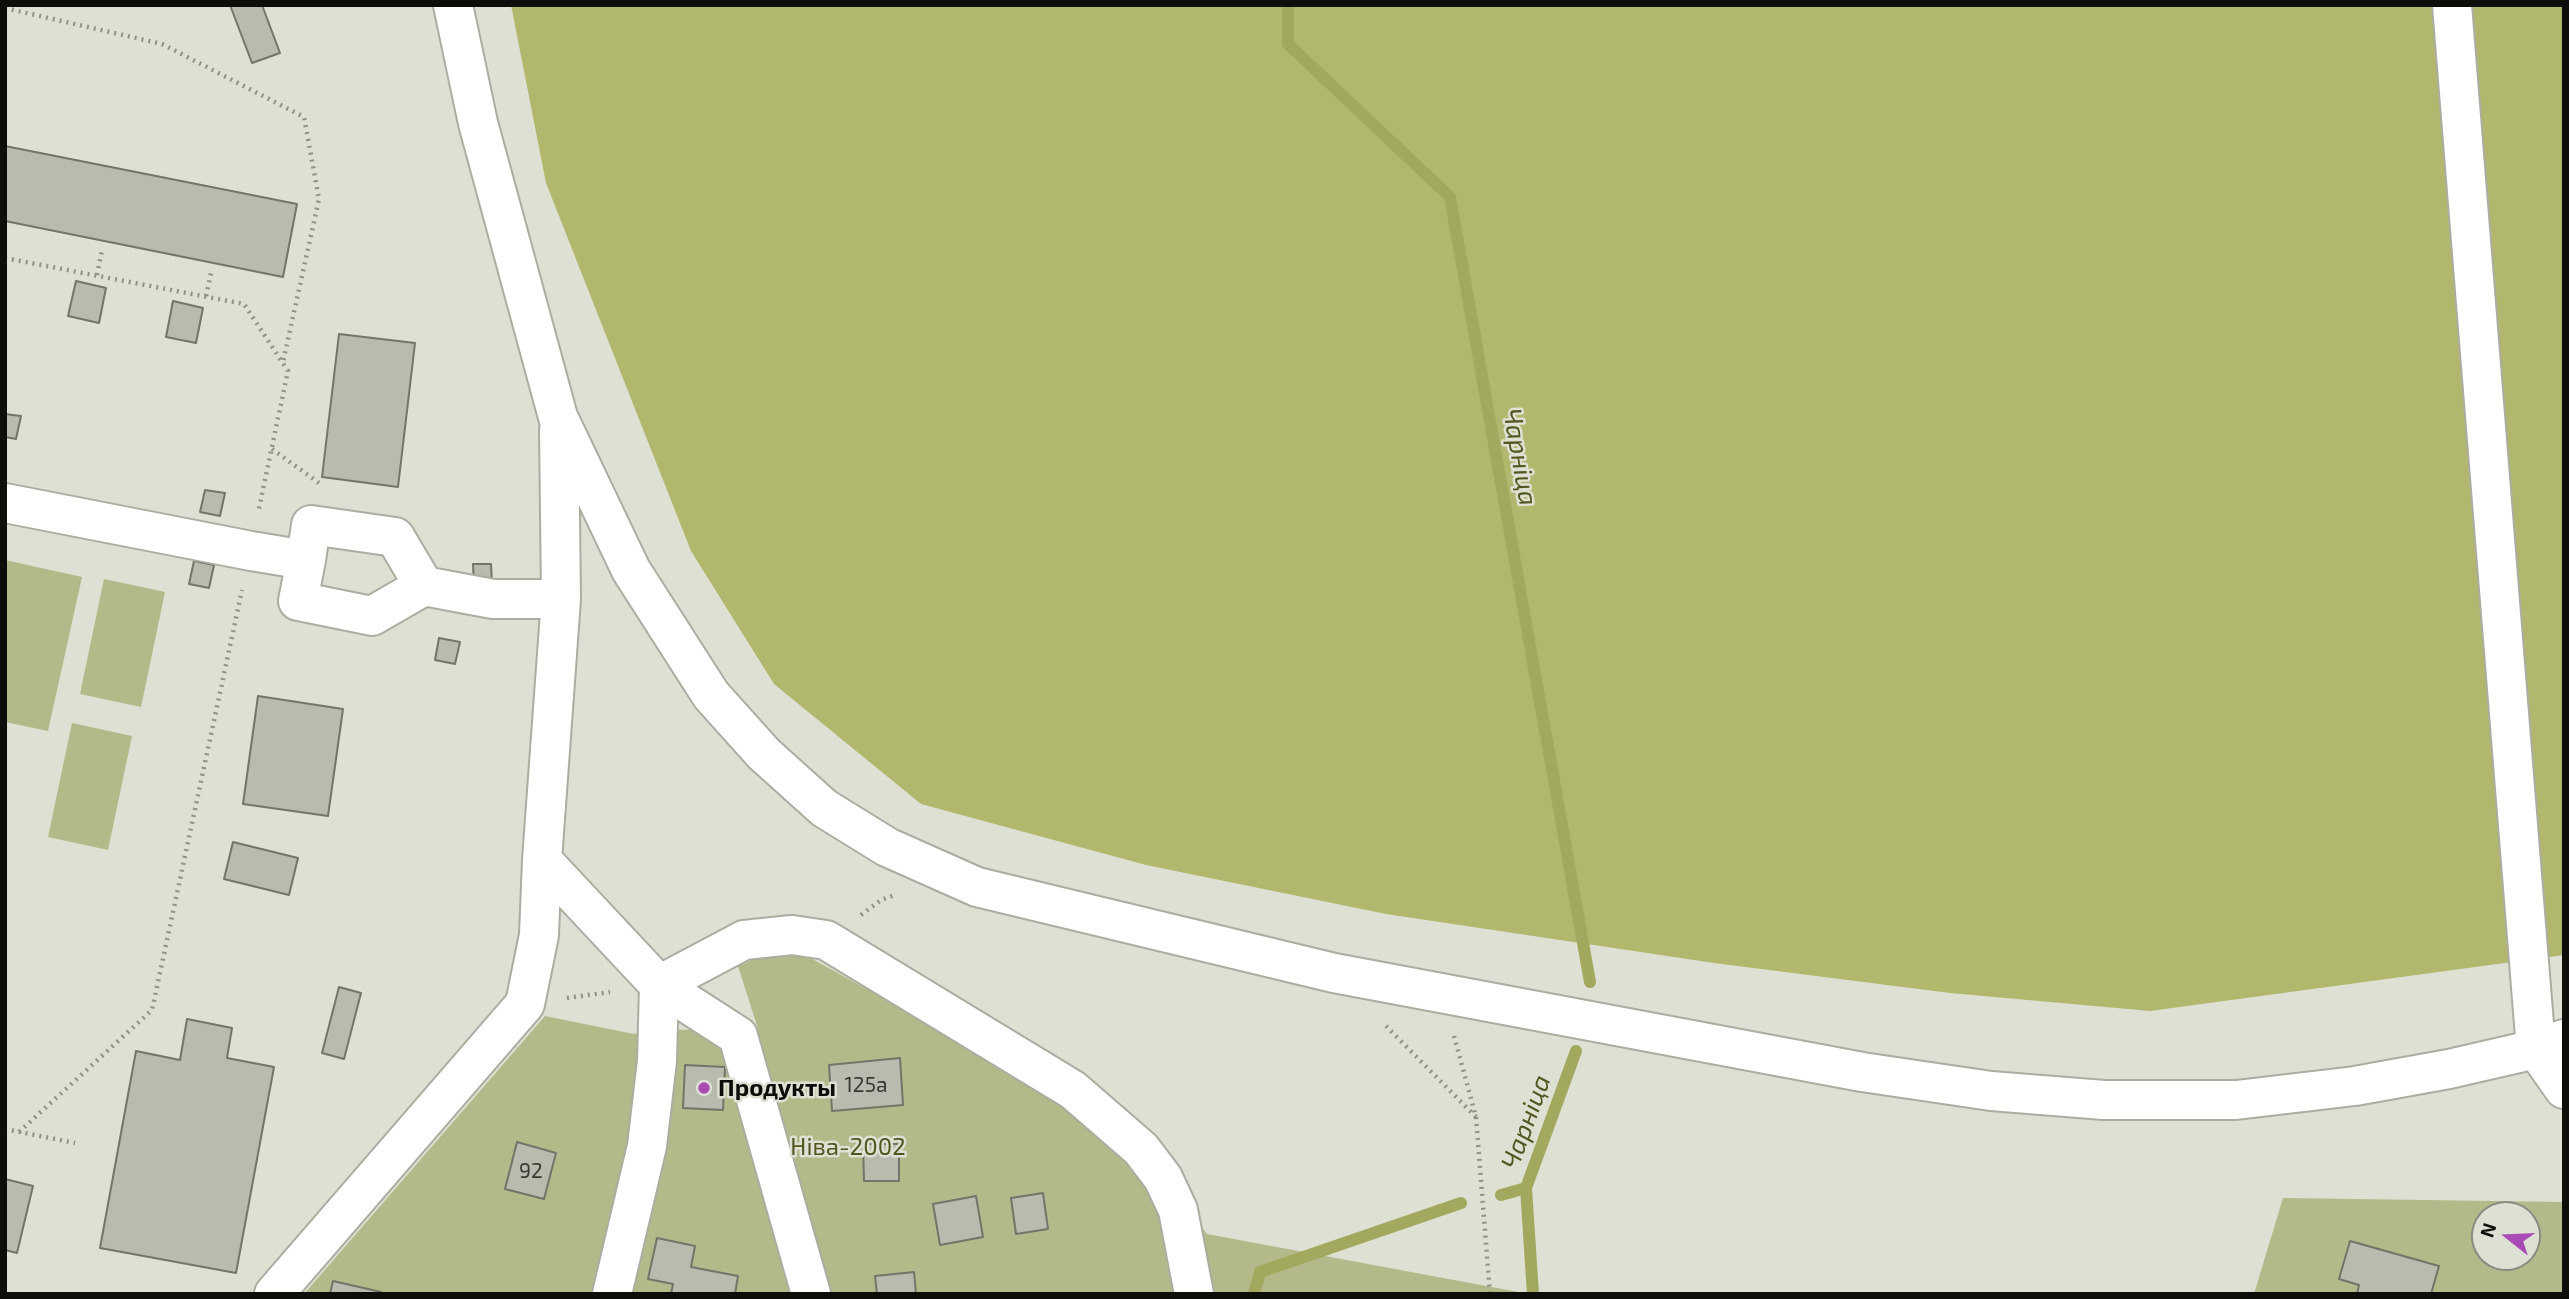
<!DOCTYPE html>
<meta charset="utf-8">
<style>
body{margin:0}
#map{position:relative;width:2569px;height:1299px;overflow:hidden;background:#dee0d3;font-family:"Exo 2",sans-serif}
canvas{display:block}
.frame{position:absolute;inset:0;border:7px solid #0d0e0a;pointer-events:none}
.north{position:absolute;left:2471px;top:1201px;width:70px;height:70px;box-sizing:border-box;background:#dee0d3;border:2px solid #8a8c83;border-radius:50%;rotate:288deg;font-size:19px;font-weight:700;line-height:28px;text-align:center;color:#0d0e0a}
.north::after{content:'';display:block;margin:auto;width:24px;height:32px;background:#a94bb4;clip-path:polygon(50% 0,100% 100%,50% 72%,0 100%)}
</style>
<div id="map">
<canvas width="2569" height="1299"></canvas>
<div class="frame"></div>
<div class="north">N</div>
</div>
<script>
const g = document.querySelector('canvas').getContext('2d');
g.lineJoin = 'round';
function fill(path, color) { g.fillStyle = color; g.fill(path, 'evenodd'); }
const toPath = rows => new Path2D(rows.map(r => 'M' + r).join(''));
function strokePath(path, color, width, dash) { g.strokeStyle = color; g.lineWidth = width; g.lineCap = dash ? 'butt' : 'round'; g.setLineDash(dash || []); g.stroke(path); }
function drawText(font, color, halo, rows, align = 'center') {
  g.font = font + ' "Exo 2",sans-serif'; g.lineWidth = 5; g.setLineDash([]); g.textBaseline = 'middle'; g.strokeStyle = halo; g.fillStyle = color; for (const [text, x, y, turn = 0] of rows) {
    g.save(); g.translate(x, y); g.rotate((+turn || 0) * Math.PI / 180); g.textAlign = isNaN(turn) ? turn : align; if (halo) g.strokeText(text, 0, 0); g.fillText(text, 0, 0); g.restore();
  }
}
fill(toPath([
 [5,560,82,577,48,731,5,722],
 [104,579,165,592,141,707,80,694],
 [72,723,132,736,108,850,48,837],
 [787,945,1126,1132,1207,1234,1529,1294,304,1294,545,1016,634,1034,658,1030,758,1029,738,966],
 [2283,1198,2564,1202,2564,1294,2254,1294],
 [2485,1215,2527,1215,2527,1257,2485,1257]
]), '#b3b988');
fill(toPath([
 [511,5,2564,5,2564,955,2150,1011,1950,993,1714,963,1386,914,1146,865,921,804,774,684,691,551,546,183]
]), '#b1b86e');
strokePath(toPath([
 [1288,5,1288,44,1450,197,1590,982],
 [1501,1195,1526,1188],
 [1254,1294,1260,1272,1461,1203],
 [1533,1294,1526,1188,1576,1051]
]), '#a2a95f', 12);
const building = toPath([
 [230,5,262,5,280,53,252,63,230,5],
 [5,146,297,204,283,277,5,221,5,146],
 [76,281,106,288,99,323,68,316,76,281],
 [173,301,203,308,196,343,166,337,173,301],
 [339,334,415,343,398,487,322,477,339,334],
 [5,414,21,416,16,439,5,437,5,414],
 [205,490,225,493,220,516,200,512,205,490],
 [194,561,214,565,209,588,189,584,194,561],
 [473,564,491,564,492,585,474,586,473,564],
 [439,638,460,642,455,664,435,660,439,638],
 [258,696,343,709,328,816,243,804,258,696],
 [233,842,298,858,289,895,224,879,233,842],
 [339,987,361,993,344,1059,322,1053,339,987],
 [187,1019,232,1028,227,1058,274,1067,236,1273,100,1248,136,1051,180,1060,187,1019],
 [900,1058,903,1105,832,1111,829,1065,900,1058],
 [685,1065,725,1067,723,1110,683,1108,685,1065],
 [517,1142,556,1153,544,1199,505,1189,517,1142],
 [863,1144,899,1144,899,1181,864,1181,863,1144],
 [5,1179,33,1186,17,1253,5,1250,5,1179],
 [1043,1193,1048,1229,1016,1234,1011,1198,1043,1193],
 [976,1196,983,1237,940,1245,933,1204,976,1196],
 [657,1238,695,1246,691,1267,738,1276,735,1294,671,1294,673,1284,648,1279,657,1238],
 [2350,1241,2439,1266,2431,1294,2357,1294,2359,1285,2339,1279,2350,1241],
 [914,1272,916,1294,877,1294,875,1276,914,1272],
 [333,1281,381,1292,381,1294,330,1294,333,1281]
]);
fill(building, '#b9bbaf');
strokePath(building, '#74756a', 2);
const minor = toPath([
 [453,5,478,123,558,417,631,570,711,695,764,754,824,808,887,847,977,887,1334,973,1862,1072,1991,1091,2104,1100,2236,1100,2355,1086,2449,1069,2536,1049,2564,1039],
 [2452,5,2536,1049,2564,1089],
 [5,503,251,551,306,560,311,525,395,537,424,586,493,599,561,599],
 [306,560,298,601,372,616,424,586],
 [542,860,659,985,738,1036,811,1294],
 [274,1294,525,1004,539,935,542,860,561,599,559,430],
 [612,1294,647,1146,657,1061,659,985,744,940,792,935,826,940,1073,1090,1141,1149,1163,1178,1178,1210,1194,1294]
]);
strokePath(minor, '#abada1', 42);
strokePath(toPath([
 [5,8,162,44,304,117,319,199,283,362],
 [5,258,244,304,288,371,258,513],
 [97,275,102,250],
 [206,296,212,269],
 [272,449,319,483],
 [861,915,881,900,895,895],
 [567,998,610,992],
 [1386,1026,1476,1117],
 [1454,1036,1476,1117,1490,1294],
 [5,1129,75,1143],
 [19,1132,152,1010,242,590]
]), '#909288', 4.5, [2, 5]);
strokePath(minor, '#fff', 38);
for (const [x, y, r, color] of [
 [704,1088,7,"#a94bb4"]
]) { const dot = new Path2D(); dot.arc(x, y, r, 0, 2 * Math.PI); g.fillStyle = color; g.fill(dot); strokePath(dot, '#dee0d3', 2.5); }
drawText('21px', '#383933', null, [
 ["125а",866,1085],
 ["92",531,1171]
]);
drawText('bold 24px', '#0d0e0a', '#dee0d3', [
 ["Продукты",718,1088]
], 'left');
drawText('24px', '#51551e', '#dee0d3', [
 ["Ніва-2002",848,1147]
]);
drawText('italic 26px', '#52561f', '#dee0d3', [
 ["Чарніца",1520,457,80],
 ["Чарніца",1526,1122,-70]
]);
</script>
